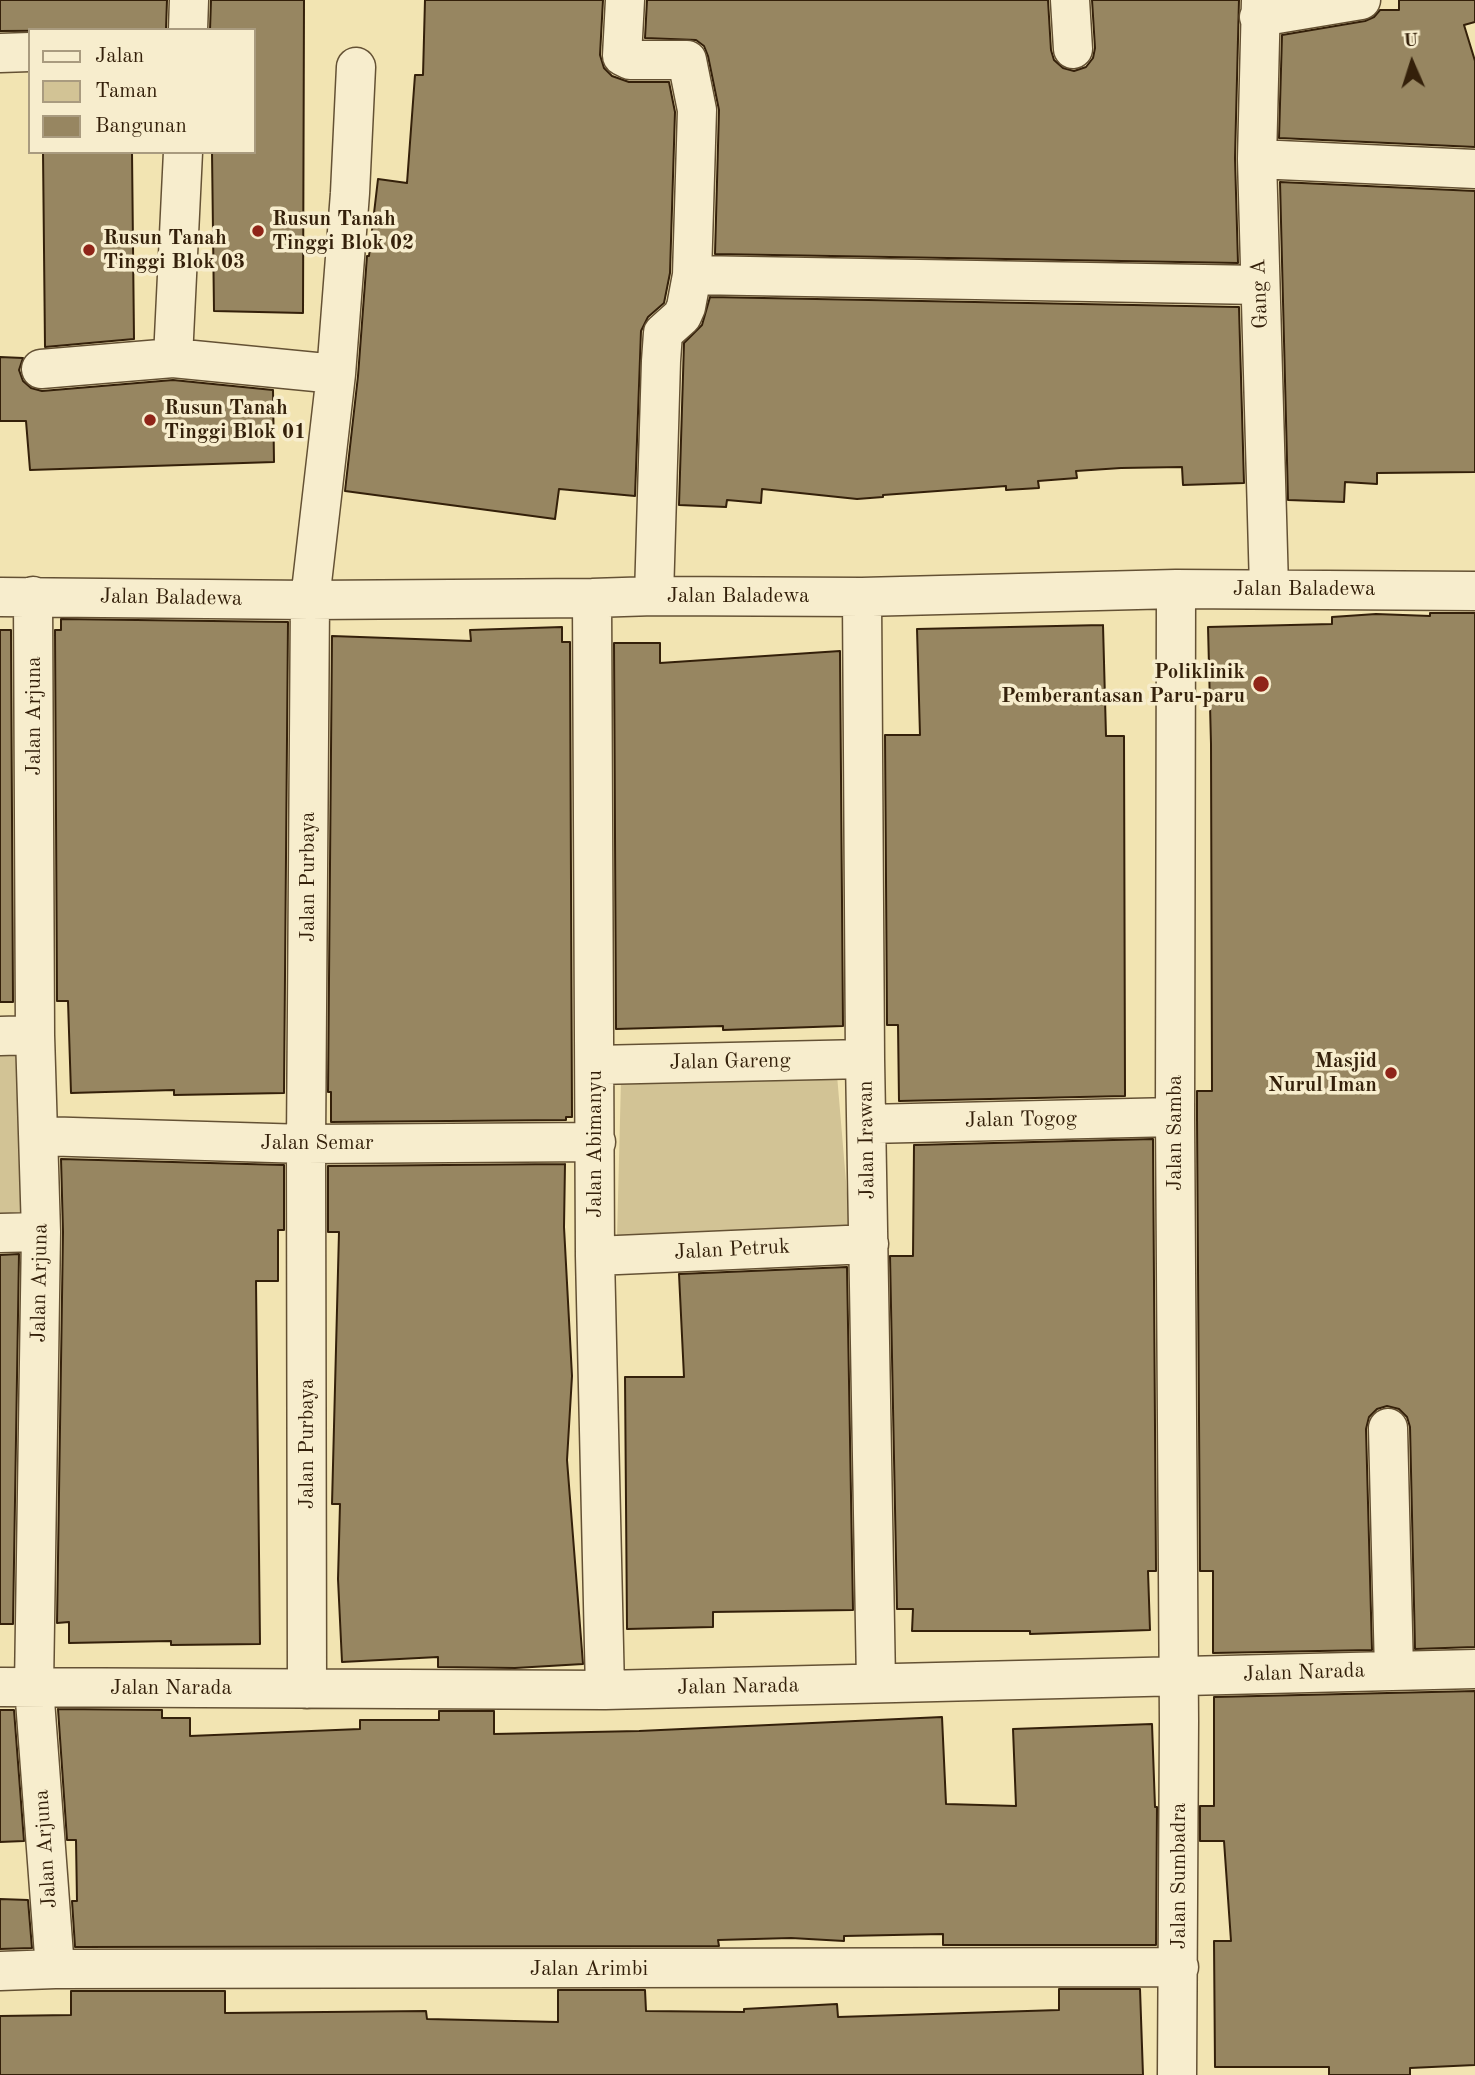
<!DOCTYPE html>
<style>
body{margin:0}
#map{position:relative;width:1475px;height:2075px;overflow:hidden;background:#f2e4b2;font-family:"Old Standard TT",serif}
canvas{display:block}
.legend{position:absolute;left:28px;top:28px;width:228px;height:126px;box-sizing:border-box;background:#f7edcd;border:2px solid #a99b7f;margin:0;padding:9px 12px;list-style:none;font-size:21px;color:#34200a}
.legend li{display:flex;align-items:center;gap:14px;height:35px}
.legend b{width:35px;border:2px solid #a99b7f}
.north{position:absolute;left:1377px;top:28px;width:70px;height:70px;-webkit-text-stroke:5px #f7edcd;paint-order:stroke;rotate:357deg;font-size:19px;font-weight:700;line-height:28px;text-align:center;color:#34200a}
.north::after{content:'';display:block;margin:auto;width:24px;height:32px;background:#34200a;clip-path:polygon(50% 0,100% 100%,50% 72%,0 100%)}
</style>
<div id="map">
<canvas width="1475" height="2075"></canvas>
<ul class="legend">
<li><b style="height:9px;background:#f7edcd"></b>Jalan</li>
<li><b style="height:19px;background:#d2c395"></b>Taman</li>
<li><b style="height:19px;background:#978661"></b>Bangunan</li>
</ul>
<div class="north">U</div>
</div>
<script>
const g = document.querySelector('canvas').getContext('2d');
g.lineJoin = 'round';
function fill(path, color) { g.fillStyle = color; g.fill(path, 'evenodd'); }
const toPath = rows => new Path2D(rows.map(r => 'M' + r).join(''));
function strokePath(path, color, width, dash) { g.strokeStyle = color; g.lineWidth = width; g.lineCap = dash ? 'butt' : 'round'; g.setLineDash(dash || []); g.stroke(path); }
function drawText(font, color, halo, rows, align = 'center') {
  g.font = font + ' "Old Standard TT",serif'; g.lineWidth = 7; g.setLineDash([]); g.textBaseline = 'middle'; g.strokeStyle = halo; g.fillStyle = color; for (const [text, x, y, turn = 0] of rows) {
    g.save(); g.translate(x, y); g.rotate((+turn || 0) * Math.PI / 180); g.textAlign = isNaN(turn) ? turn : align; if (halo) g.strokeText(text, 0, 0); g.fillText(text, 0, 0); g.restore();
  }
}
fill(toPath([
 [19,1052,23,1221,0,1221,0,1053],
 [837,1075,850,1229,617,1238,621,1080]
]), '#d2c395');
const building = toPath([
 [0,0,167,0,166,30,0,31,0,0],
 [211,0,304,0,303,313,214,311,212,152,254,152,254,30,210,30,211,0],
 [425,0,603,0,600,55,604,68,612,76,629,82,669,82,675,112,670,273,664,303,648,317,641,331,635,496,559,489,555,519,345,491,358,376,367,256,369,256,378,179,407,183,415,75,423,75,425,0],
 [647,0,1048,0,1051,50,1054,60,1063,68,1074,71,1086,67,1093,58,1095,48,1092,0,1239,0,1235,158,1238,263,715,254,719,110,708,56,704,46,696,40,645,38,647,0],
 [1399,0,1475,0,1475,22,1464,25,1475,61,1475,147,1279,138,1282,35,1365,21,1374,17,1380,10,1399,10,1399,0],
 [43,152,132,152,134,339,45,347,43,152],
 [1280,182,1475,191,1475,472,1377,473,1377,484,1345,482,1344,502,1288,500,1280,182],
 [710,297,1239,307,1244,483,1183,485,1182,467,1121,468,1076,471,1077,478,1038,481,1039,488,1006,490,1006,486,883,495,883,497,857,499,762,489,761,503,727,500,726,507,679,505,684,343,702,325,710,297],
 [0,357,23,358,19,370,23,381,31,388,42,391,173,380,273,390,274,462,30,470,26,421,0,421,0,357],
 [1430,613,1475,613,1475,1647,1415,1649,1410,1427,1407,1417,1399,1409,1387,1406,1377,1409,1369,1417,1366,1429,1372,1650,1213,1653,1213,1571,1200,1571,1197,1117,1197,1091,1212,1091,1211,744,1208,627,1332,624,1332,617,1376,614,1430,616,1430,613],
 [61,619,288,622,284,1093,174,1095,174,1090,71,1093,68,1001,57,1001,55,630,61,630,61,619],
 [1103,625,1106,736,1124,736,1125,1096,899,1101,898,1025,887,1025,885,735,920,735,917,629,1103,625],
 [562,627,562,642,570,642,572,1117,566,1117,566,1120,331,1122,331,1092,328,1092,332,636,471,641,470,630,562,627],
 [0,630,11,630,13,1002,0,1002,0,630],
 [614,643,660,643,660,663,840,651,843,1026,723,1030,723,1026,616,1029,614,643],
 [1153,1139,1156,1571,1148,1571,1150,1630,1030,1634,1030,1631,912,1631,913,1609,897,1609,890,1256,913,1256,914,1145,1153,1139],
 [61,1159,284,1165,284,1230,278,1230,278,1281,256,1281,260,1644,171,1645,171,1641,69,1643,69,1622,57,1623,63,1232,61,1159],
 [565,1164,564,1227,572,1376,567,1460,583,1664,515,1668,438,1667,438,1657,342,1662,338,1579,340,1504,332,1504,339,1232,328,1232,328,1166,565,1164],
 [19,1254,13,1624,0,1624,0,1255,19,1254],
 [847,1267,853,1610,713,1612,713,1627,627,1629,625,1377,684,1377,679,1274,847,1267],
 [1475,1691,1475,2065,1410,2068,1410,2075,1329,2075,1329,2067,1215,2067,1214,1941,1231,1941,1224,1841,1200,1841,1200,1806,1214,1806,1214,1697,1475,1691],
 [58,1709,162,1710,162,1718,190,1718,190,1736,360,1729,360,1720,439,1720,439,1711,494,1711,494,1734,639,1731,942,1717,946,1804,1016,1806,1013,1729,1152,1724,1155,1807,1157,1807,1156,1945,943,1945,943,1934,844,1936,844,1941,791,1938,718,1940,719,1946,75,1947,72,1901,77,1901,76,1840,67,1840,58,1709],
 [0,1710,14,1710,24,1841,0,1842,0,1710],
 [0,1899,28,1900,32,1948,0,1949,0,1899],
 [1059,1989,1140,1989,1143,2075,0,2075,0,2016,71,2015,71,1991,225,1991,225,2013,426,2011,427,2019,558,2022,558,1990,645,1990,646,2011,744,2012,744,2009,837,2004,838,2017,1059,2010,1059,1989]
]);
fill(building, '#978661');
strokePath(building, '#34200a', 2);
const minor = toPath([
 [625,0,622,56,630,60,687,60,697,110,692,275,686,307,682,316,663,333,661,361,654,596],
 [1070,0,1073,49],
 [1261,0,1257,159,1269,588],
 [1259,17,1361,0],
 [188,30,189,0],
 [0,53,30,52],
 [1257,159,1475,169],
 [692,275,1260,285],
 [173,358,183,152],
 [41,369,173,358,336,374],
 [1176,589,1175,1117,1179,1721,1177,2075],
 [33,596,35,1035,41,1232,34,1687,55,1969],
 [0,597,310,600,592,598,654,596,862,597,1176,589,1475,591],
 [862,597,865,1059,876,1683],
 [592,598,595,1256,605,1690],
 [0,1036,35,1035],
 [595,1065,865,1059],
 [867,1124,1175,1117],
 [39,1136,306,1144,596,1142],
 [0,1233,41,1232],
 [595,1256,869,1244],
 [1388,1428,1394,1671],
 [0,1687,605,1690,1475,1669],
 [307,1689,306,1144,310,600,336,374,350,193,356,67],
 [0,1971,55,1969,1179,1967]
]);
strokePath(minor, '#645134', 41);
strokePath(minor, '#f7edcd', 38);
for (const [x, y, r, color] of [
 [258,231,7,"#8f2418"],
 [89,250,7,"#8f2418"],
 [150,420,7,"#8f2418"],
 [1261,684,9,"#8f2418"],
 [1391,1073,7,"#8f2418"]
]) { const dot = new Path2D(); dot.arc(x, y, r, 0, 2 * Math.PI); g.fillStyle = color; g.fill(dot); strokePath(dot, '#f7edcd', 2.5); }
drawText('bold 21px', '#34200a', '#f7edcd', [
 ["Rusun Tanah",272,219],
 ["Tinggi Blok 02",272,243],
 ["Rusun Tanah",103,238],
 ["Tinggi Blok 03",103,262],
 ["Rusun Tanah",164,408],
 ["Tinggi Blok 01",164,432],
 ["Poliklinik",1245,672,"right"],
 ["Pemberantasan Paru-paru",1245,696,"right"],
 ["Masjid",1377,1061,"right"],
 ["Nurul Iman",1377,1085,"right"]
], 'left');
drawText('21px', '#34200a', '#f7edcd', [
 ["Gang A",1260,294,-92],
 ["Jalan Baladewa",1304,589],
 ["Jalan Baladewa",738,596],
 ["Jalan Baladewa",171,598,1],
 ["Jalan Arjuna",34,716,-90],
 ["Jalan Purbaya",308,877,-90],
 ["Jalan Gareng",730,1062,-1],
 ["Jalan Togog",1021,1120,-1],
 ["Jalan Samba",1175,1133,-90],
 ["Jalan Irawan",867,1140,-91],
 ["Jalan Semar",317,1143],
 ["Jalan Abimanyu",595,1144,-90],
 ["Jalan Petruk",732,1250,-3],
 ["Jalan Arjuna",40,1283,-89],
 ["Jalan Purbaya",307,1444,-90],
 ["Jalan Narada",1304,1673,-2],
 ["Jalan Narada",738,1687,-1],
 ["Jalan Narada",171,1688],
 ["Jalan Arjuna",46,1849,-94],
 ["Jalan Sumbadra",1179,1876,-90],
 ["Jalan Arimbi",589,1969]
]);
</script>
